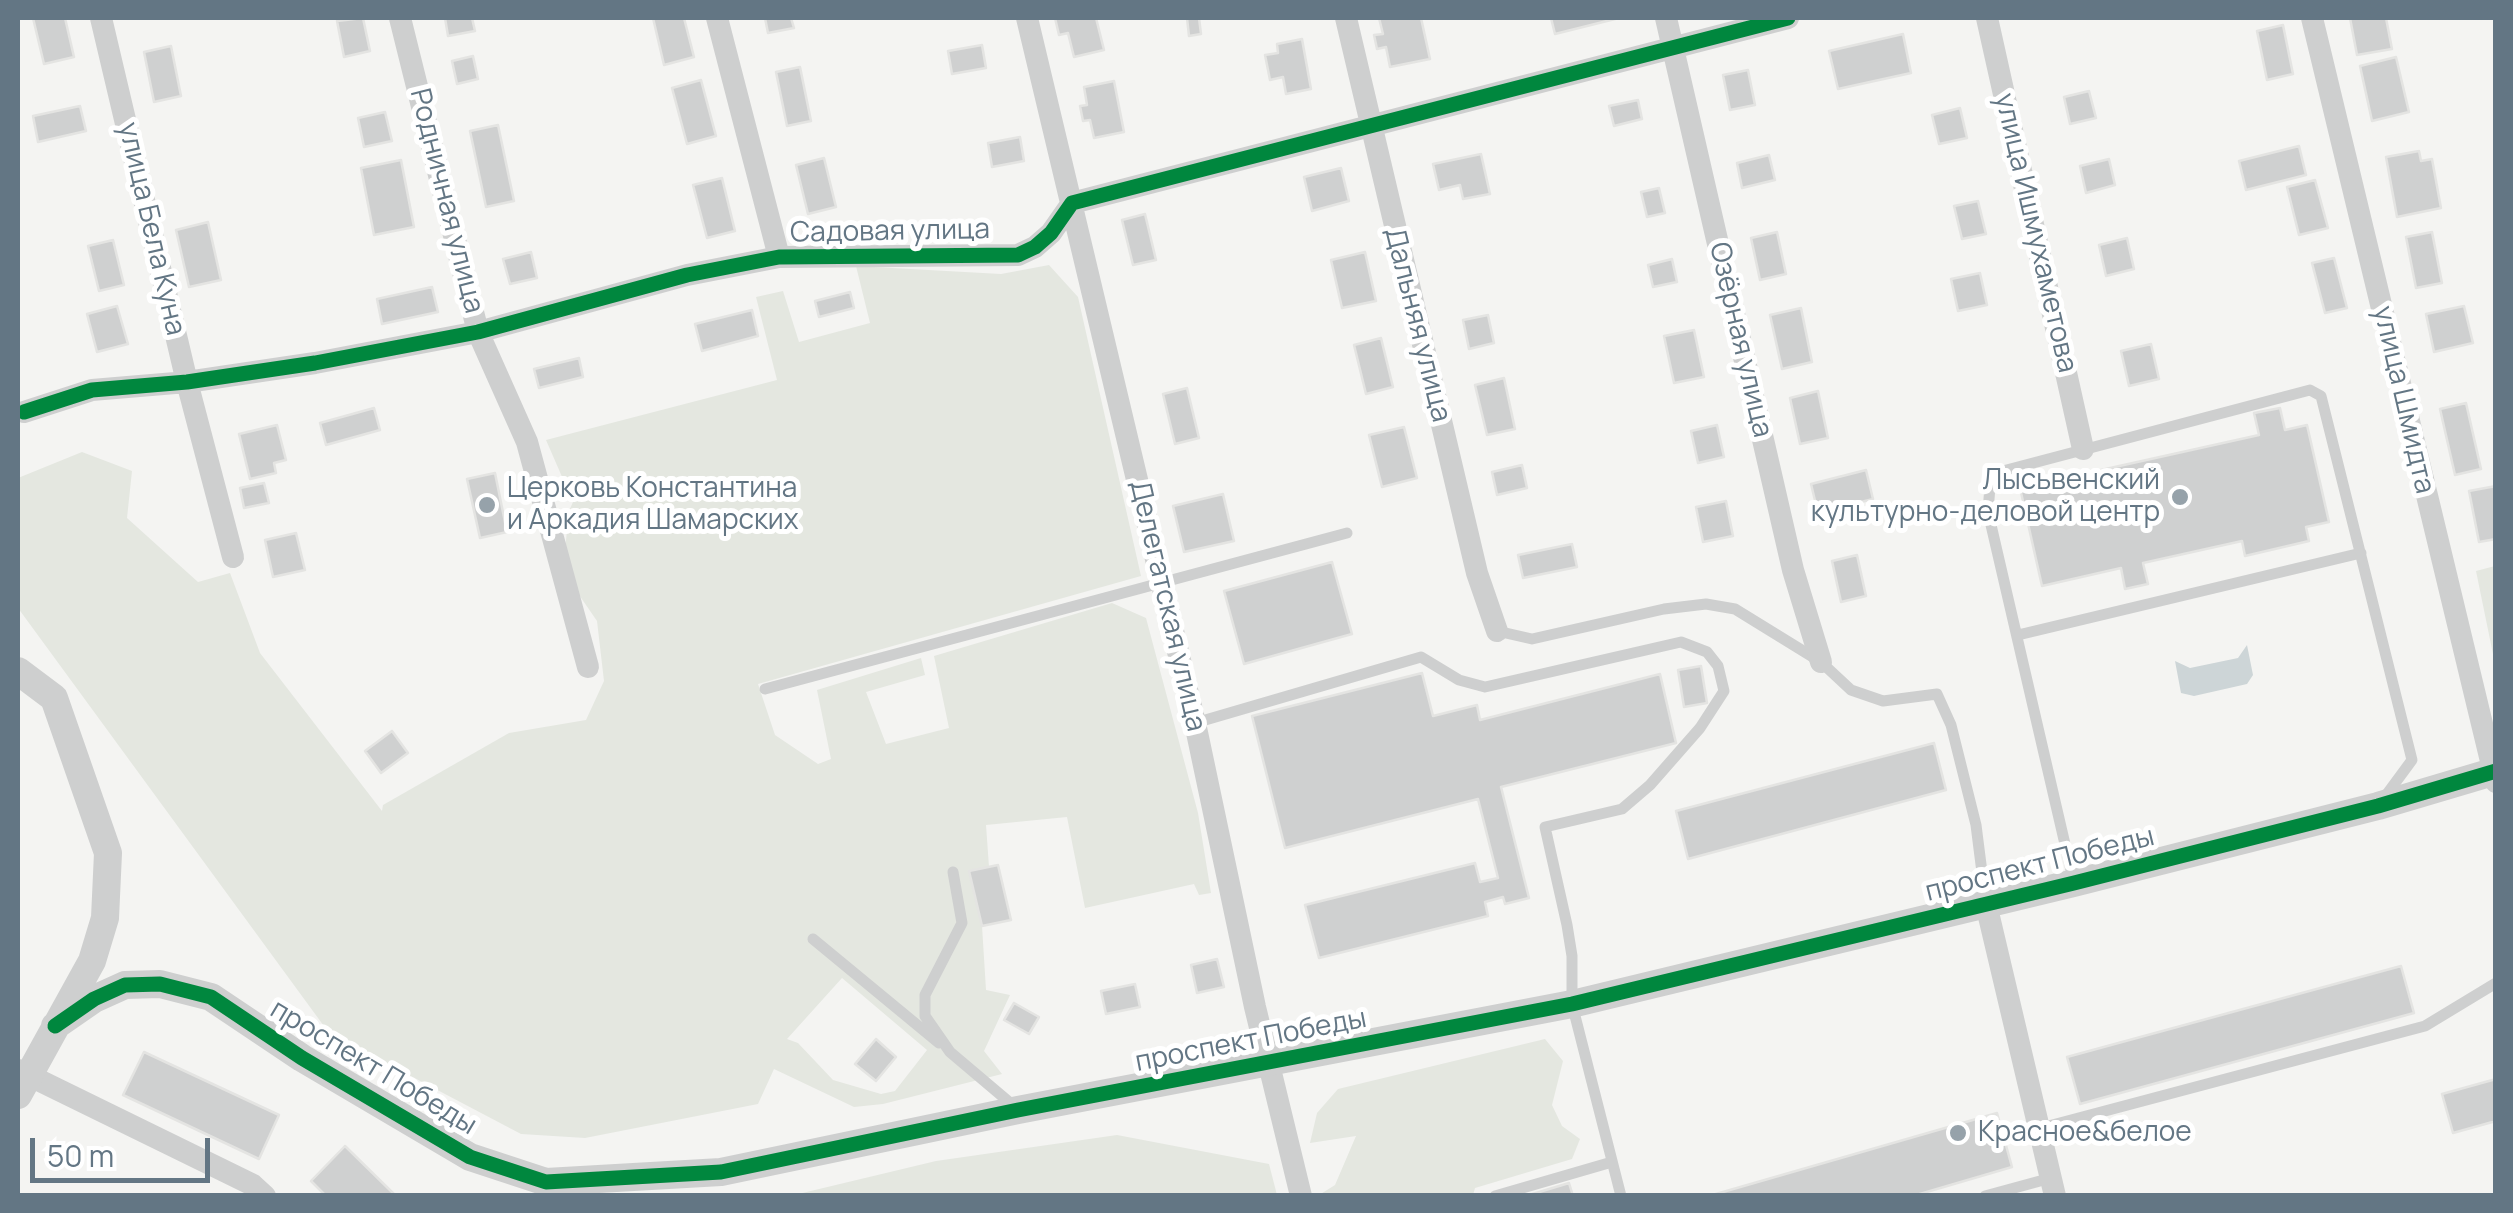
<!DOCTYPE html>
<meta charset="utf-8">
<style>
body{margin:0}
#map{position:relative;width:2513px;height:1213px;overflow:hidden;background:#f4f4f2;font-family:Manrope,sans-serif}
canvas{display:block}
.frame{position:absolute;inset:0;border:20px solid #637684;pointer-events:none}
.scale{position:absolute;left:30px;top:1138px;width:180px;height:45px;box-sizing:border-box;border:5px solid #637684;border-top:0;padding-left:12px;font-size:30px;line-height:35px;white-space:nowrap;color:#637684;-webkit-text-stroke:8px #fff;paint-order:stroke}
</style>
<div id="map">
<canvas width="2513" height="1213"></canvas>
<div class="frame"></div>
<div class="scale">50 m</div>
</div>
<script>
const g = document.querySelector('canvas').getContext('2d');
g.lineJoin = 'round';
function fill(path, color) { g.fillStyle = color; g.fill(path, 'evenodd'); }
const toPath = rows => new Path2D(rows.map(r => 'M' + r).join(''));
function strokePath(path, color, width, dash) { g.strokeStyle = color; g.lineWidth = width; g.lineCap = dash ? 'butt' : 'round'; g.setLineDash(dash || []); g.stroke(path); }
function drawText(font, color, halo, rows, align = 'center') {
  g.font = font + ' Manrope,sans-serif'; g.lineWidth = 10; g.setLineDash([]); g.textBaseline = 'middle'; g.strokeStyle = halo; g.fillStyle = color; for (const [text, x, y, turn = 0] of rows) {
    g.save(); g.translate(x, y); g.rotate((+turn || 0) * Math.PI / 180); g.textAlign = isNaN(turn) ? turn : align; if (halo) g.strokeText(text, 0, 0); g.fillText(text, 0, 0); g.restore();
  }
}
fill(toPath([
 [1049,265,1078,297,1141,576,758,684,775,735,818,764,831,759,817,690,921,658,925,675,866,692,886,744,949,728,934,656,1112,603,1146,618,1198,813,1211,893,1199,895,1194,884,1085,908,1067,817,986,825,989,867,970,872,982,926,986,990,1010,995,984,1051,1002,1074,883,1104,854,1107,774,1069,758,1104,585,1138,521,1134,329,1033,18,608,18,478,82,452,132,471,127,518,198,582,230,573,260,653,382,811,383,805,509,733,586,720,604,681,597,621,575,589,565,550,569,511,573,502,546,440,777,380,756,297,783,291,799,342,870,323,856,266,1001,274],
 [842,978,927,1050,895,1091,881,1094,833,1080,798,1043,787,1039],
 [2495,566,2496,664,2495,664,2476,571],
 [1545,1039,1563,1061,1552,1105,1562,1126,1580,1139,1572,1159,1475,1188,1473,1195,1319,1195,1335,1185,1356,1136,1310,1143,1317,1113,1338,1089],
 [1117,1135,1269,1164,1277,1195,794,1195,936,1161]
]), '#e4e7e0');
fill(toPath([
 [2247,645,2253,675,2247,684,2194,696,2181,693,2175,661,2190,668,2238,658]
]), '#cdd5d7');
const building = toPath([
 [33,18,65,18,74,57,44,64,33,18],
 [363,18,370,51,344,57,337,21,363,18],
 [445,18,472,18,475,31,448,36,445,18],
 [653,18,684,18,694,57,664,65,653,18],
 [765,18,791,18,794,28,768,33,765,18],
 [1055,18,1096,18,1104,50,1074,57,1068,33,1059,35,1055,18],
 [1187,18,1199,18,1201,34,1189,36,1187,18],
 [1379,18,1421,18,1430,59,1390,67,1386,47,1377,49,1374,35,1383,34,1379,18],
 [1551,18,1619,18,1555,34,1551,18],
 [2350,18,2386,18,2392,49,2357,55,2350,18],
 [2283,25,2293,74,2267,80,2257,31,2283,25],
 [1903,34,1911,73,1838,89,1829,51,1903,34],
 [1302,39,1311,89,1286,94,1283,77,1270,80,1265,55,1278,53,1277,44,1302,39],
 [982,45,986,68,952,74,948,51,982,45],
 [171,46,181,96,154,102,144,52,171,46],
 [473,56,478,79,457,84,452,61,473,56],
 [2396,57,2409,112,2372,121,2360,66,2396,57],
 [800,67,811,121,787,126,776,72,800,67],
 [1748,70,1755,105,1730,110,1723,75,1748,70],
 [701,80,716,136,687,144,672,88,701,80],
 [1114,81,1124,132,1094,138,1090,120,1083,121,1080,106,1087,105,1084,87,1114,81],
 [2089,91,2096,118,2070,124,2064,97,2089,91],
 [1638,100,1642,119,1614,126,1609,106,1638,100],
 [80,106,86,131,38,142,33,116,80,106],
 [1960,108,1967,138,1939,144,1932,115,1960,108],
 [385,112,392,141,364,147,358,118,385,112],
 [498,125,514,201,486,207,470,131,498,125],
 [1020,137,1024,161,992,167,988,143,1020,137],
 [2299,146,2306,175,2246,190,2239,161,2299,146],
 [2419,151,2421,161,2432,159,2441,208,2397,217,2386,157,2419,151],
 [1481,154,1490,194,1463,199,1460,185,1439,190,1433,164,1481,154],
 [1769,155,1775,180,1742,188,1737,163,1769,155],
 [824,158,836,207,808,214,796,165,824,158],
 [2109,159,2115,185,2086,193,2080,166,2109,159],
 [401,160,414,227,374,235,361,168,401,160],
 [1341,168,1349,201,1312,211,1304,177,1341,168],
 [722,178,735,231,707,238,693,185,722,178],
 [2315,180,2328,228,2299,235,2287,187,2315,180],
 [1659,188,1665,213,1647,217,1641,192,1659,188],
 [1978,201,1986,234,1962,239,1954,206,1978,201],
 [1145,214,1156,260,1133,265,1122,220,1145,214],
 [208,222,221,280,189,287,176,230,208,222],
 [1777,232,1786,274,1760,280,1751,238,1777,232],
 [2432,232,2442,283,2416,288,2406,237,2432,232],
 [2127,238,2134,269,2106,276,2099,245,2127,238],
 [113,240,124,285,99,291,88,246,113,240],
 [531,252,537,278,510,284,503,259,531,252],
 [1365,252,1376,301,1342,308,1331,260,1365,252],
 [2334,258,2347,308,2325,313,2312,263,2334,258],
 [1672,259,1677,282,1653,287,1648,265,1672,259],
 [1980,273,1987,305,1958,311,1951,279,1980,273],
 [432,287,438,312,382,324,377,299,432,287],
 [850,292,854,308,819,317,815,301,850,292],
 [117,306,128,344,97,352,87,314,117,306],
 [2464,306,2473,343,2434,352,2426,314,2464,306],
 [1801,308,1812,362,1782,369,1770,315,1801,308],
 [752,310,758,336,702,351,695,324,752,310],
 [1488,315,1494,343,1469,349,1463,320,1488,315],
 [1694,330,1704,377,1674,383,1664,336,1694,330],
 [1381,338,1393,387,1366,394,1354,345,1381,338],
 [2151,344,2159,379,2129,386,2121,351,2151,344],
 [579,358,583,377,539,388,534,369,579,358],
 [1504,378,1515,429,1487,435,1475,385,1504,378],
 [1187,388,1199,438,1175,444,1163,394,1187,388],
 [1818,391,1828,438,1800,444,1790,398,1818,391],
 [2466,403,2481,469,2455,475,2440,409,2466,403],
 [374,408,380,430,326,445,320,423,374,408],
 [2280,408,2285,430,2307,425,2329,522,2306,527,2309,541,2245,556,2242,541,2143,563,2148,584,2125,589,2121,568,2042,586,2020,488,2259,435,2254,413,2280,408],
 [277,425,286,460,274,463,276,473,250,479,239,434,277,425],
 [1717,425,1724,457,1698,463,1691,431,1717,425],
 [1404,427,1417,478,1382,487,1369,435,1404,427],
 [1522,465,1527,488,1497,495,1492,472,1522,465],
 [1866,470,1873,499,1818,513,1811,484,1866,470],
 [495,473,507,532,480,538,467,479,495,473],
 [264,483,269,503,244,508,240,488,264,483],
 [2496,486,2496,539,2479,542,2469,491,2496,486],
 [1223,494,1234,541,1184,552,1173,506,1223,494],
 [1726,501,1733,536,1703,542,1696,507,1726,501],
 [296,533,305,570,273,577,265,540,296,533],
 [1572,544,1577,567,1523,578,1518,555,1572,544],
 [1857,555,1866,596,1841,602,1832,561,1857,555],
 [1332,562,1352,634,1244,664,1224,591,1332,562],
 [1701,666,1707,703,1684,707,1678,670,1701,666],
 [1422,673,1433,716,1477,705,1480,720,1660,674,1676,743,1501,787,1529,898,1505,904,1503,897,1485,902,1488,916,1319,958,1305,905,1475,863,1480,882,1498,878,1478,799,1285,848,1252,716,1422,673],
 [392,731,408,753,381,773,365,751,392,731],
 [1934,743,1946,790,1688,859,1676,811,1934,743],
 [998,865,1011,920,982,926,969,871,998,865],
 [1217,959,1224,987,1197,993,1191,965,1217,959],
 [2401,966,2414,1013,2080,1104,2067,1057,2401,966],
 [1135,984,1140,1007,1106,1014,1101,991,1135,984],
 [1014,1003,1039,1017,1029,1034,1004,1020,1014,1003],
 [876,1039,896,1057,876,1081,855,1064,876,1039],
 [144,1052,279,1115,259,1159,123,1095,144,1052],
 [2496,1079,2496,1121,2453,1133,2442,1094,2496,1079],
 [1997,1113,2012,1167,1913,1196,1709,1196,1997,1113],
 [345,1146,396,1196,326,1196,311,1181,345,1146],
 [1569,1183,1573,1196,1526,1196,1569,1183]
]);
fill(building, '#cfd0d0');
strokePath(building, '#e4e4e2', 2.5);
strokePath(toPath([
 [1497,631,1532,639,1664,609,1706,604,1735,609,1821,662,1851,690,1883,701,1937,694,1951,725,1976,825,1986,904],
 [2018,635,2361,553],
 [765,689,1347,533],
 [1195,723,1421,657,1459,680,1485,687,1681,642,1707,652,1718,666,1724,691,1700,728,1650,785,1622,809,1545,827,1567,925,1572,956,1572,1004,1621,1196],
 [953,872,962,923,925,995,925,1016,950,1052,1015,1107],
 [2074,883,1988,512,1990,486,1999,472,2310,390,2321,396,2412,760,2384,798],
 [813,939,939,1043],
 [2041,1128,2425,1026,2496,983],
 [1495,1196,1612,1162],
 [1985,1196,2051,1178]
]), '#cecfcf', 11);
strokePath(toPath([
 [101,18,187,382,233,557],
 [400,18,478,332,527,442,588,667],
 [717,18,779,257],
 [1027,18,1195,723,1255,1007,1301,1196],
 [1346,18,1477,573,1497,631],
 [1666,18,1793,570,1821,662],
 [1987,18,2083,449],
 [2312,18,2496,782],
 [24,412,92,390,187,382,315,363,478,332,687,275,779,257,1018,255,1035,247,1051,233,1072,203,1788,18],
 [1986,904,2055,1196],
 [18,1070,253,1185,265,1196]
]), '#cecfcf', 22);
strokePath(toPath([
 [18,671,54,698,108,853,105,918,92,961,18,1095],
 [55,1026,94,999,125,985,160,984,211,997,302,1058,470,1157,546,1182,721,1172,1018,1110,1572,1004,2074,883,2378,806,2496,771]
]), '#cecfcf', 28);
strokePath(toPath([
 [24,412,92,390,187,382,315,363,478,332,687,275,779,257,1018,255,1035,247,1051,233,1072,203,1788,18],
 [55,1026,94,999,125,985,160,984,211,997,302,1058,470,1157,546,1182,721,1172,1018,1110,1572,1004,2074,883,2378,806,2496,771]
]), '#00873e', 15);
for (const [x, y, r, color] of [
 [2180,497,10,"#96a2aa"],
 [487,505,10,"#96a2aa"],
 [1958,1133,10,"#96a2aa"]
]) { const dot = new Path2D(); dot.arc(x, y, r, 0, 2 * Math.PI); g.fillStyle = color; g.fill(dot); strokePath(dot, '#fff', 4); }
drawText('28px', '#637684', '#fff', [
 ["Родничная улица",446,201,76],
 ["улица Бела Куна",151,229,77],
 ["Садовая улица",890,232,-1],
 ["улица Ишмухаметова",2035,233,77],
 ["Дальняя улица",1417,325,76],
 ["Озёрная улица",1740,340,77],
 ["улица Шмидта",2403,400,77],
 ["Делегатская улица",1167,606,77],
 ["проспект Победы",2040,865,-14],
 ["проспект Победы",1251,1041,-11],
 ["проспект Победы",373,1068,31]
]);
drawText('28px', '#637684', '#fff', [
 ["Лысьвенский",2160,481,"right"],
 ["культурно-деловой центр",2160,513,"right"],
 ["Церковь Константина",507,489],
 ["и Аркадия Шамарских",507,521],
 ["Красное&белое",1978,1133]
], 'left');
</script>
